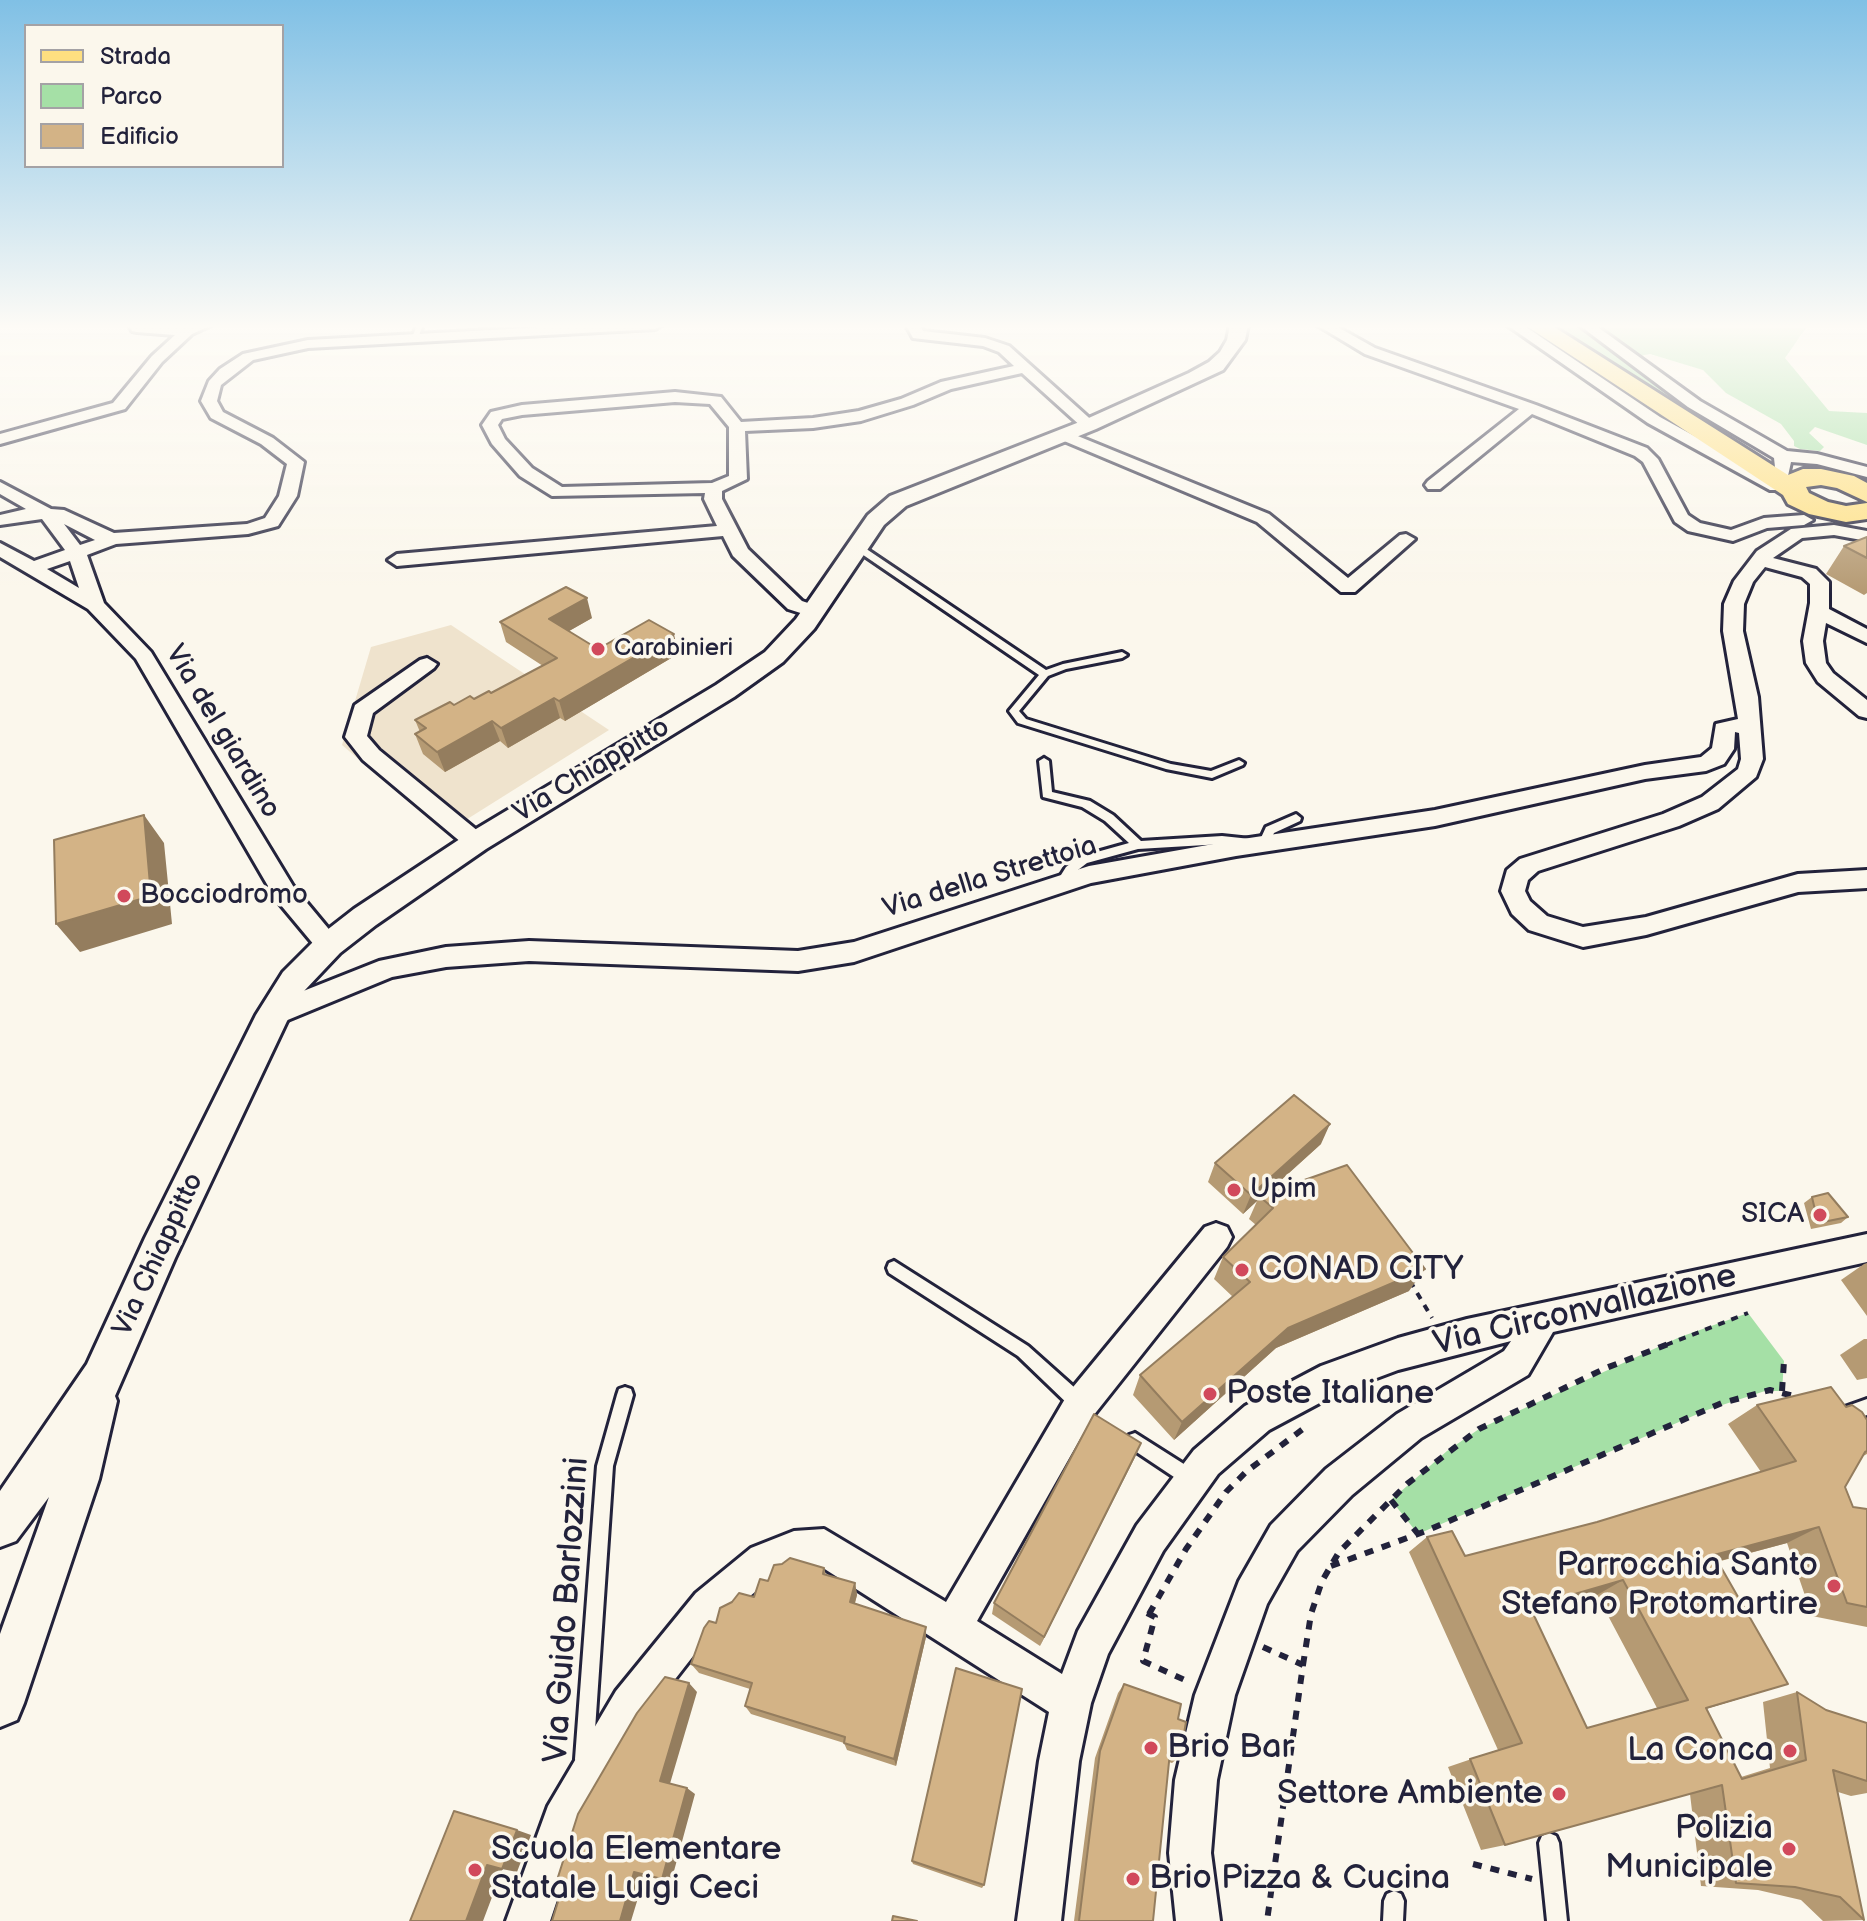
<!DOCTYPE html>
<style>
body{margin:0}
#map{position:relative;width:1867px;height:1921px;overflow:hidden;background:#fbf7ec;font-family:"Balsamiq Sans",sans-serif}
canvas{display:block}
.legend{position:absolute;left:24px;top:24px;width:260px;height:144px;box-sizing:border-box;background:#fbf7ec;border:2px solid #a4a2a5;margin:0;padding:10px 14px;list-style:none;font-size:24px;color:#22223b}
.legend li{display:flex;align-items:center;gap:16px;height:40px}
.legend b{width:40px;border:2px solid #a4a2a5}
</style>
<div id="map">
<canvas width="1867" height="1921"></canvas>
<ul class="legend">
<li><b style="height:10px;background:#fedf80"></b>Strada</li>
<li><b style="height:22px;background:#a5e0a6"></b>Parco</li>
<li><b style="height:22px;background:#d3b386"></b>Edificio</li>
</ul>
</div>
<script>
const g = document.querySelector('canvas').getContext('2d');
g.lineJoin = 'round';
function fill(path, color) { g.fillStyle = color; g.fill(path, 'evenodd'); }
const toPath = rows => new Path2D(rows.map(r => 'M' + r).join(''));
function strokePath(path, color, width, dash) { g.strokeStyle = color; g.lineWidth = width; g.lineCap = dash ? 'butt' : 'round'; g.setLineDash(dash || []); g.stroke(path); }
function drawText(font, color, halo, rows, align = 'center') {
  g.font = font + ' "Balsamiq Sans",sans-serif'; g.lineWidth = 7; g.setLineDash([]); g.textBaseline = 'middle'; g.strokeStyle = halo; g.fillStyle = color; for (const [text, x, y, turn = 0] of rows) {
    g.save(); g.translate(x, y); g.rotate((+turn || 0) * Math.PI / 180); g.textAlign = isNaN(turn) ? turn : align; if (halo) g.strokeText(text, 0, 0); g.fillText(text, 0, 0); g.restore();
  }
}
fill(toPath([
 [451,625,609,730,445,833,342,745,371,647]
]), '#efe3cd');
fill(toPath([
 [1547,325,1579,325,1662,388,1722,426,1725,439],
 [1593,325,1808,325,1785,358,1829,411,1867,413,1867,445,1815,427,1809,433,1824,447,1820,451,1800,449,1794,446,1794,441,1781,424,1726,393,1703,370,1650,354,1635,357],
 [1748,1313,1784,1361,1782,1391,1765,1391,1707,1410,1418,1534,1391,1500,1447,1451,1479,1429,1680,1337]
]), '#a5e0a6');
const service = toPath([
 [417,325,423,325,418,338,415,340,412,338,417,325],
 [853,544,859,544,1046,670,1063,664,1122,652,1127,655,1122,658,1066,669,1048,676,1019,711,1026,719,1171,764,1211,771,1239,760,1244,763,1243,765,1212,778,1166,769,1018,723,1009,711,1039,675,853,548,853,544],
 [1044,758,1049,761,1052,792,1090,801,1113,815,1141,841,1222,836,1260,840,1266,827,1296,814,1301,818,1300,821,1274,833,1267,847,1263,848,1222,844,1138,849,1087,863,1074,873,1066,886,1062,887,1056,883,1066,867,1079,857,1129,843,1105,821,1082,807,1043,797,1039,761,1044,758],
 [894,1261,1028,1346,1084,1396,1086,1402,1084,1408,1078,1410,1072,1408,1018,1356,889,1273,887,1268,889,1263,894,1261],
 [625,1387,631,1389,633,1395,613,1466,593,1759,591,1766,584,1768,577,1766,575,1759,597,1466,617,1395,619,1389,625,1387],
 [1867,1399,1867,1415,1845,1423,1839,1421,1837,1415,1839,1409,1867,1399],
 [1135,1433,1198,1473,1200,1479,1198,1485,1192,1487,1186,1485,1129,1447,1127,1441,1129,1435,1135,1433],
 [1549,1833,1556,1836,1559,1843,1567,1921,1547,1921,1539,1843,1542,1836,1549,1833],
 [1394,1891,1401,1894,1404,1901,1403,1921,1383,1921,1384,1901,1387,1894,1394,1891]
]);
const minor = toPath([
 [129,325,211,325,192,334,162,362,125,409,0,444,0,434,113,403,152,356,175,335,137,332,132,331,129,325],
 [582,325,662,325,655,329,308,348,253,360,221,385,217,401,223,412,273,438,304,462,297,496,278,526,248,534,116,544,87,555,104,603,151,652,293,886,342,945,338,952,329,955,320,952,275,898,136,659,88,609,0,557,0,543,34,561,65,550,42,519,0,525,0,515,26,509,0,494,0,482,51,509,64,510,114,533,247,524,265,518,279,496,287,464,261,444,211,418,201,401,209,381,220,369,243,354,308,340,582,325],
 [64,524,93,539,95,540,80,545,64,524],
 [70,561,79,588,47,569,70,561],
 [906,325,920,325,923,331,985,338,1009,346,1097,425,1095,428,1083,428,1022,373,951,389,913,405,861,421,813,428,745,431,747,479,722,491,722,499,748,549,802,601,820,607,823,611,820,615,813,617,788,609,733,556,723,536,397,566,388,560,397,554,717,526,704,499,705,493,552,496,520,476,492,444,482,425,491,412,522,405,675,392,721,397,741,422,813,418,859,411,901,399,941,382,1014,366,999,352,983,346,913,338,906,325],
 [675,402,710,404,729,427,729,476,712,483,562,487,532,468,505,439,498,425,502,419,522,415,675,402],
 [1317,325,1334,325,1375,348,1536,405,1647,448,1658,459,1688,515,1700,523,1731,530,1764,518,1804,515,1813,520,1804,525,1767,528,1733,541,1688,531,1675,522,1643,462,1635,456,1532,414,1440,489,1428,489,1425,485,1428,481,1519,409,1365,354,1317,325],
 [1507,325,1523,325,1660,417,1785,486,1782,490,1770,490,1648,423,1507,325],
 [1579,325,1595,325,1700,401,1787,451,1817,454,1867,467,1867,477,1817,464,1791,462,1788,476,1776,476,1774,458,1688,407,1579,325],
 [1063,430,1269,514,1348,578,1400,535,1406,534,1415,539,1355,592,1341,592,1257,522,1057,438,1055,435,1063,430],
 [1834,525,1867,531,1867,541,1834,535,1802,538,1773,558,1816,569,1829,582,1829,609,1867,629,1867,643,1826,623,1823,641,1826,663,1833,673,1867,700,1867,718,1859,716,1818,682,1806,663,1803,641,1810,603,1810,584,1802,577,1765,567,1753,582,1744,604,1743,631,1758,697,1763,759,1756,777,1718,809,1679,826,1538,871,1528,880,1525,891,1530,901,1547,916,1583,927,1646,917,1798,874,1867,870,1867,888,1798,892,1646,935,1583,947,1529,930,1512,914,1501,891,1507,870,1520,859,1663,814,1702,797,1738,769,1741,759,1739,733,1735,732,1734,749,1724,764,1706,771,1645,779,1435,826,1236,856,1091,883,854,962,798,971,529,961,446,967,392,977,273,1026,263,1023,260,1015,263,1007,379,961,446,947,529,941,798,951,854,942,1089,866,1236,840,1435,810,1645,765,1701,757,1712,748,1716,724,1738,719,1723,631,1724,604,1734,581,1757,551,1791,529,1834,525],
 [427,658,437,664,434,668,373,713,367,736,379,750,484,836,488,842,484,848,476,850,468,848,363,760,345,737,355,705,420,660,427,658],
 [1216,1223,1227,1227,1232,1237,1227,1247,1093,1416,977,1621,1062,1674,1078,1631,1137,1525,1194,1450,1245,1406,1321,1366,1398,1338,1467,1319,1867,1234,1867,1262,1553,1332,1528,1375,1421,1438,1352,1495,1297,1551,1267,1604,1235,1695,1217,1780,1211,1853,1220,1921,1176,1921,1169,1853,1175,1780,1195,1695,1239,1581,1271,1525,1326,1469,1397,1414,1504,1351,1511,1341,1398,1370,1342,1391,1269,1430,1218,1474,1163,1551,1108,1654,1091,1703,1079,1761,1061,1921,1017,1921,1039,1761,1049,1712,820,1566,794,1567,777,1574,722,1619,644,1719,580,1831,550,1921,506,1921,548,1806,616,1691,696,1593,751,1548,794,1531,824,1529,946,1602,1069,1392,1205,1227,1216,1223]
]);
const tertiary = toPath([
 [1230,325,1248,325,1245,340,1223,370,1096,429,906,506,884,525,814,629,783,662,734,697,486,849,376,925,340,953,305,990,287,1021,175,1258,115,1396,117,1401,99,1479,24,1703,17,1720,0,1727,0,1634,49,1497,16,1541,0,1547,0,1491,87,1364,145,1238,256,1015,283,972,318,937,354,909,466,835,716,685,765,652,796,619,868,515,890,496,1082,421,1189,373,1209,362,1220,352,1227,340,1230,325]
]);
const primary = toPath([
 [1525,325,1551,325,1788,475,1803,469,1821,469,1854,476,1867,483,1867,502,1837,488,1821,485,1806,487,1809,493,1828,502,1846,506,1867,503,1867,519,1846,522,1809,514,1788,504,1783,495,1525,325]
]);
strokePath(service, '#22223b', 6);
strokePath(minor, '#22223b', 6);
strokePath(tertiary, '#22223b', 6);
strokePath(primary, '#22223b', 6);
strokePath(toPath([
 [1410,1281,1432,1318],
 [1666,1345,1748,1313]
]), '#22223b', 4, [7, 7]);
strokePath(toPath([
 [1782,1391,1784,1361],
 [1391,1500,1418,1534],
 [1331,1566,1426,1531,1722,1403,1770,1390,1798,1397],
 [1147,1613,1155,1617,1143,1661,1187,1681],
 [1149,1614,1186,1549,1226,1492,1247,1471,1307,1426],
 [1263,1647,1303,1665,1267,1921],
 [1303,1665,1311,1614,1322,1581,1339,1552,1407,1484,1479,1429,1606,1368,1671,1343],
 [1473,1864,1532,1879]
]), '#22223b', 6, [9, 9]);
fill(service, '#fbf7ec');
fill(minor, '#fbf7ec');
fill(tertiary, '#fbf7ec');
fill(primary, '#fedf80');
fill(toPath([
 [1867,537,1867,593,1864,595,1826,574,1844,546],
 [592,618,569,631,598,649,678,654,565,721,560,718,508,748,500,741,445,772,423,754,415,734,420,732,415,720,491,693,543,666,506,642,500,622],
 [1321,1144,1266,1194,1409,1291,1276,1348,1174,1440,1133,1395,1140,1375,1233,1297,1214,1279,1223,1257,1256,1225,1249,1219,1257,1201,1243,1214,1208,1182,1215,1163],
 [1812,1197,1848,1217,1841,1223,1811,1229,1804,1203],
 [1867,1263,1867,1316,1841,1280,1864,1264],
 [1864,1339,1867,1339,1867,1378,1857,1380,1840,1355],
 [1757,1405,1846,1407,1867,1420,1867,1454,1861,1457,1845,1487,1853,1507,1867,1509,1867,1627,1812,1616,1787,1543,1717,1562,1788,1684,1706,1709,1741,1777,1770,1768,1763,1702,1797,1692,1826,1710,1867,1723,1867,1793,1851,1796,1838,1792,1864,1920,1823,1921,1801,1900,1758,1890,1701,1886,1690,1794,1505,1845,1481,1850,1448,1767,1498,1750,1409,1552,1427,1537,1465,1556,1597,1522,1761,1472,1728,1424],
 [1597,1595,1657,1708,1587,1728,1533,1613],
 [1135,1457,1040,1646,992,1614,994,1603],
 [824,1568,826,1575,855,1583,857,1595,855,1603,926,1637,896,1766,847,1750,844,1743,751,1714,745,1706,750,1689,699,1673,691,1664,716,1623,754,1597,768,1581],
 [1124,1684,1178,1719,1180,1756,1172,1763,1169,1762,1153,1921,1074,1921,1095,1758,1118,1693],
 [912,1861,984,1885,982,1888,913,1864]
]), '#b59a73');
fill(toPath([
 [587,598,592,618,555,639,549,619],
 [674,634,678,654,565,721,559,701],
 [554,698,560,718,508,748,501,728],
 [492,721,500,741,445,772,437,752],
 [144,815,164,843,172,924,80,952,56,924],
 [1330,1124,1321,1144,1261,1198,1259,1196,1257,1201,1243,1214,1251,1195],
 [1425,1269,1409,1291,1276,1348,1174,1440,1182,1422,1288,1328],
 [1141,1443,1135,1457,1040,1646,1044,1637],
 [1819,1527,1787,1543,1685,1570,1714,1555],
 [1623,1580,1597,1595,1507,1620,1530,1607],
 [855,1583,857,1595,852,1613,850,1602],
 [926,1627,926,1637,896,1766,894,1759],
 [689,1683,697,1692,669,1787,660,1781],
 [1788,1684,1755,1694,1675,1718,1706,1708],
 [687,1788,695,1794,671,1882,662,1879],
 [517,1830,531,1835,517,1872,502,1869],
 [487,1865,503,1868,483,1921,466,1921],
 [634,1872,645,1875,631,1921,620,1921]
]), '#947d5e');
const building = toPath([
 [1867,537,1867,558,1844,546,1867,537],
 [566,587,587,598,549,619,598,649,649,620,674,634,559,701,554,698,501,728,492,721,437,752,415,734,426,728,415,720,450,702,454,705,470,696,474,699,489,691,491,693,557,658,500,622,566,587],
 [144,815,151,896,56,924,54,840,144,815],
 [1294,1095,1330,1124,1251,1195,1215,1163,1294,1095],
 [1347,1165,1425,1269,1288,1328,1182,1422,1140,1375,1250,1282,1223,1257,1273,1208,1259,1196,1347,1165],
 [1828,1193,1848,1217,1818,1223,1812,1197,1828,1193],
 [1831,1387,1846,1407,1852,1405,1862,1412,1867,1420,1867,1451,1865,1452,1845,1487,1853,1507,1867,1509,1867,1607,1847,1603,1819,1527,1714,1555,1788,1684,1706,1708,1742,1779,1806,1760,1797,1692,1826,1710,1867,1723,1867,1781,1833,1770,1864,1920,1840,1897,1795,1887,1736,1883,1722,1785,1505,1845,1470,1759,1522,1743,1427,1537,1452,1531,1465,1556,1597,1522,1796,1461,1757,1405,1831,1387],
 [1623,1580,1688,1700,1587,1728,1530,1607,1623,1580],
 [1094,1414,1141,1443,1044,1637,994,1603,1094,1414],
 [790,1558,824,1568,823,1574,855,1583,850,1602,926,1627,894,1759,844,1743,845,1737,745,1706,752,1683,691,1664,704,1628,709,1621,716,1623,720,1608,732,1602,739,1593,754,1597,760,1579,768,1581,774,1565,782,1564,790,1558],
 [956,1668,1022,1689,984,1885,912,1861,956,1668],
 [665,1677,689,1683,660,1781,687,1788,662,1879,634,1872,620,1921,552,1921,565,1879,558,1877,578,1814,637,1713,665,1677],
 [1124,1684,1181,1704,1178,1719,1186,1722,1180,1756,1170,1752,1153,1921,1079,1921,1100,1751,1124,1684],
 [454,1811,517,1830,502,1869,487,1865,466,1921,410,1921,454,1811],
 [893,1916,917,1921,892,1921,893,1916]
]);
fill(building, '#d3b386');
strokePath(building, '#947d5e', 2);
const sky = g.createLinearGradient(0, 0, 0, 594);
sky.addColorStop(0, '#80c0e5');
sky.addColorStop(0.55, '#fdfbf6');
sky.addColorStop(1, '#fdfbf600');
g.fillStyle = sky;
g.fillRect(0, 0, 1867, 594);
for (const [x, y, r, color] of [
 [598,649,8,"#d1495b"],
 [124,896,8,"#d1495b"],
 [1234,1190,8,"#d1495b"],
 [1820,1215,8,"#d1495b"],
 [1242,1270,8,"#d1495b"],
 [1210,1394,8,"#d1495b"],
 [1834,1586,8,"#d1495b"],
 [1151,1748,8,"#d1495b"],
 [1790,1751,8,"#d1495b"],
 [1559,1794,8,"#d1495b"],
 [1789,1849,8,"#d1495b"],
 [475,1870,8,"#d1495b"],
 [1133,1879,8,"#d1495b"]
]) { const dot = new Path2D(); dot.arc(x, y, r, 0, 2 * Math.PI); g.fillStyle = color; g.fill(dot); strokePath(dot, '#fbf7ec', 3); }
drawText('24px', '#22223b', '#fbf7ec', [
 ["Carabinieri",614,649]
], 'left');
drawText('28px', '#22223b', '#fbf7ec', [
 ["Via del giardino",222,732,59],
 ["Via Chiappitto",592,771,-31],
 ["Via della Strettoia",990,878,-17],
 ["Via Chiappitto",159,1255,-65]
]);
drawText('28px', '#22223b', '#fbf7ec', [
 ["Bocciodromo",140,896],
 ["Upim",1250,1190],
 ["SICA",1804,1215,"right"]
], 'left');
drawText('34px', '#22223b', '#fbf7ec', [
 ["CONAD CITY",1258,1270],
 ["Poste Italiane",1226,1394],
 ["Parrocchia Santo",1818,1566,"right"],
 ["Stefano Protomartire",1818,1605,"right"],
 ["Brio Bar",1167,1748],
 ["La Conca",1774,1751,"right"],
 ["Settore Ambiente",1543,1794,"right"],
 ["Polizia",1773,1829,"right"],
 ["Municipale",1773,1868,"right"],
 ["Scuola Elementare",491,1850],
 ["Statale Luigi Ceci",491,1889],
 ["Brio Pizza & Cucina",1149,1879]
], 'left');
drawText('34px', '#22223b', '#fbf7ec', [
 ["Via Circonvallazione",1585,1311,-13],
 ["Via Guido Barlozzini",568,1610,-86]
]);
</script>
